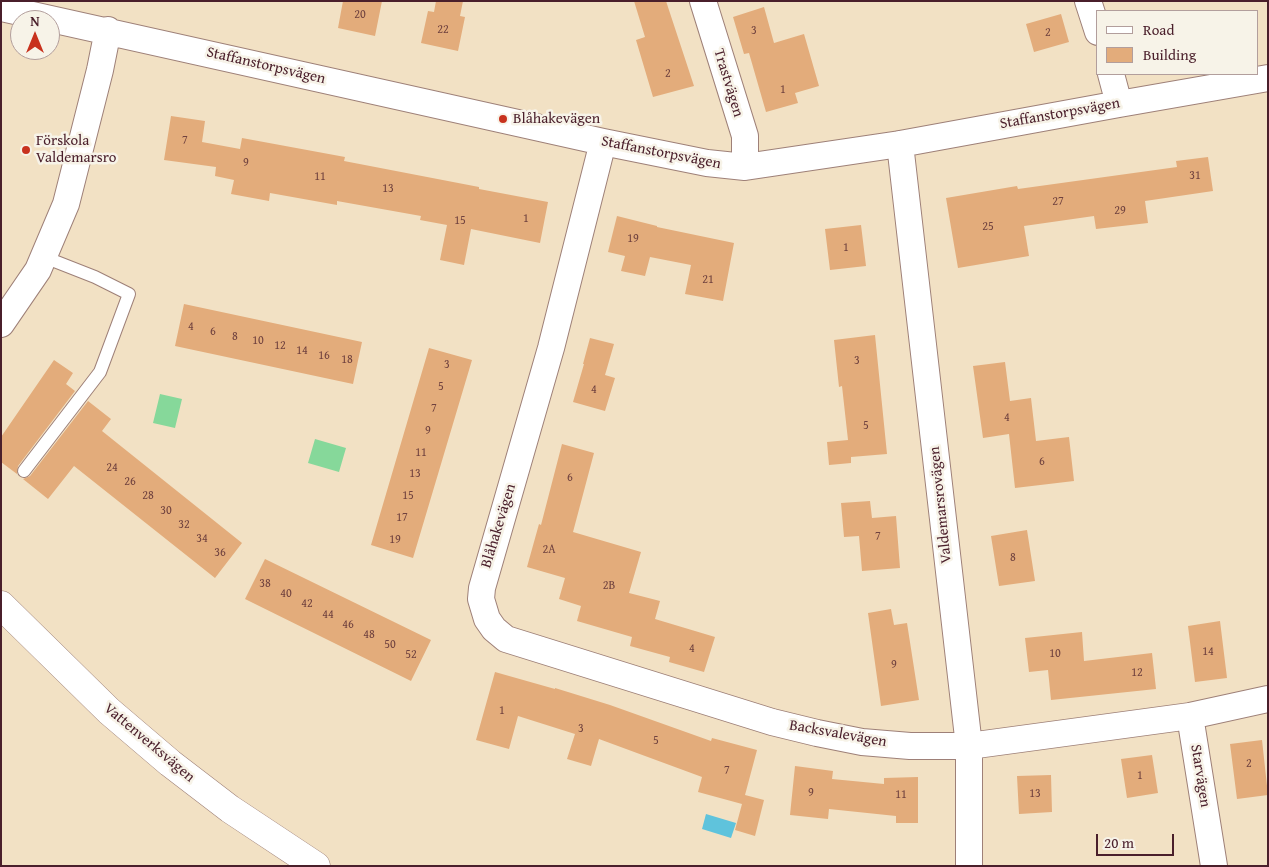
<!DOCTYPE html>
<meta charset="utf-8">
<style>
body{margin:0}
#map{position:relative;width:1269px;height:867px;overflow:hidden;background:#f2e1c4;font-family:"Gentium Book Plus",serif}
canvas{display:block}
.frame{position:absolute;inset:0;border:2px solid #4a1f2b;pointer-events:none}
.legend{position:absolute;left:1096px;top:10px;width:162px;height:65px;box-sizing:border-box;background:#f7f3e8;border:1px solid #b29e9c;margin:0;padding:6px 9px;list-style:none;font-size:15px;color:#4a1f2b}
.legend li{display:flex;align-items:center;gap:10px;height:25px}
.legend b{width:25px;border:1px solid #b29e9c}
.north{position:absolute;left:10px;top:10px;width:50px;height:50px;box-sizing:border-box;background:#f7f3e8;border:1px solid #b29e9c;border-radius:50%;rotate:0deg;font-size:14px;font-weight:700;line-height:20px;text-align:center;color:#4a1f2b}
.north::after{content:'';display:block;margin:auto;width:18px;height:22px;background:#c8321e;clip-path:polygon(50% 0,100% 100%,50% 72%,0 100%)}
.scale{position:absolute;left:1096px;top:834px;width:78px;height:22px;box-sizing:border-box;border:2px solid #4a1f2b;border-top:0;padding-left:6px;font-size:15px;line-height:18px;white-space:nowrap;color:#4a1f2b;-webkit-text-stroke:4px #f7f3e8;paint-order:stroke}
</style>
<div id="map">
<canvas width="1269" height="867"></canvas>
<div class="frame"></div>
<ul class="legend">
<li><b style="height:6px;background:#fff"></b>Road</li>
<li><b style="height:14px;background:#e3ac7b"></b>Building</li>
</ul>
<div class="north">N</div>
<div class="scale">20 m</div>
</div>
<script>
const g = document.querySelector('canvas').getContext('2d');
g.lineJoin = 'round';
function fill(path, color) { g.fillStyle = color; g.fill(path, 'evenodd'); }
const toPath = rows => new Path2D(rows.map(r => 'M' + r).join(''));
function strokePath(path, color, width, dash) { g.strokeStyle = color; g.lineWidth = width; g.lineCap = dash ? 'butt' : 'round'; g.setLineDash(dash || []); g.stroke(path); }
function drawText(font, color, halo, rows, align = 'center') {
  g.font = font + ' "Gentium Book Plus",serif'; g.lineWidth = 5; g.setLineDash([]); g.textBaseline = 'middle'; g.strokeStyle = halo; g.fillStyle = color; for (const [text, x, y, turn = 0] of rows) {
    g.save(); g.translate(x, y); g.rotate((+turn || 0) * Math.PI / 180); g.textAlign = isNaN(turn) ? turn : align; if (halo) g.strokeText(text, 0, 0); g.fillText(text, 0, 0); g.restore();
  }
}
fill(toPath([
 [160,394,182,399,175,428,153,423],
 [315,439,346,448,339,472,308,463]
]), '#86d89a');
fill(toPath([
 [706,814,736,823,731,838,702,829]
]), '#5fc3dc');
fill(toPath([
 [343,1,382,1,375,36,338,28],
 [436,1,463,1,460,16,465,17,458,51,421,43,428,11,434,12],
 [634,1,666,1,694,86,653,97,636,40,645,37],
 [764,7,774,43,804,34,819,86,795,93,798,103,766,112,749,53,744,54,733,17],
 [1061,14,1069,42,1034,52,1026,24],
 [171,116,205,121,202,142,240,149,242,138,345,157,344,161,479,187,479,189,548,202,540,243,471,229,464,265,440,260,447,225,420,220,421,216,337,201,337,205,270,193,269,201,231,194,234,180,215,176,216,167,164,160],
 [1208,157,1213,191,1145,201,1148,223,1096,229,1094,216,1024,226,1029,256,958,268,946,198,1017,186,1018,189,1177,167,1176,161],
 [617,216,657,226,657,227,734,243,723,301,685,294,691,265,650,257,645,276,621,271,625,256,608,252],
 [861,225,866,266,830,270,825,229],
 [184,304,362,342,353,384,175,346],
 [875,335,887,454,851,457,851,463,829,465,827,442,848,440,842,386,839,387,834,340],
 [590,338,614,344,605,375,615,378,605,411,573,402,584,364,583,364],
 [429,348,472,360,413,558,371,545],
 [54,360,73,373,66,384,75,391,18,466,17,474,1,462,1,437],
 [1005,362,1010,401,1031,398,1036,441,1069,437,1074,481,1015,488,1009,434,983,438,973,366],
 [88,401,111,419,102,431,242,543,215,578,74,466,48,499,23,479,30,476],
 [562,444,594,453,573,532,641,552,629,593,660,601,655,619,715,637,704,672,669,662,670,657,630,646,632,637,577,621,581,606,559,599,565,578,527,567,539,524,541,525],
 [870,501,872,518,896,516,900,568,862,571,859,536,844,537,841,503],
 [1027,530,1035,581,999,586,991,536],
 [265,559,431,640,411,681,245,599],
 [891,609,894,625,907,623,919,700,881,706,868,613],
 [1220,621,1227,678,1195,682,1188,626],
 [1082,632,1084,661,1152,653,1156,689,1051,700,1048,670,1029,672,1025,638],
 [495,672,555,689,555,688,610,705,711,741,712,738,757,750,745,795,764,800,755,836,735,830,742,804,698,792,702,777,599,739,591,766,567,759,575,734,518,716,509,749,476,740],
 [1262,740,1268,795,1237,799,1230,744],
 [1152,755,1158,793,1127,798,1121,759],
 [795,766,833,771,832,779,884,784,884,778,918,777,918,823,896,823,896,816,829,809,828,819,790,815],
 [1051,775,1052,812,1019,814,1017,776]
]), '#e3ac7b');
const lane = toPath([
 [24,471,100,372,129,294,95,277,44,257]
]);
const street = toPath([
 [703,1,745,136,745,167],
 [1088,1,1098,32],
 [1,8,603,142,707,163,745,167,900,144,1119,104,1268,78],
 [1111,74,1119,104],
 [603,142,551,348,482,588,481,599,487,619,494,629,506,639,772,722,817,733,862,742,910,746,969,746,1190,716,1268,699],
 [900,144,969,746,969,866],
 [1,324,38,270,66,204,100,70,108,30],
 [1190,716,1214,866]
]);
const secondary = toPath([
 [1,605,109,711,170,763,230,809,316,866]
]);
strokePath(lane, '#9e8078', 14);
strokePath(street, '#9e8078', 28);
strokePath(secondary, '#9e8078', 29);
strokePath(lane, '#fff', 12);
strokePath(street, '#fff', 26);
strokePath(secondary, '#fff', 28);
for (const [x, y, r, color] of [
 [503,119,5,"#c8321e"],
 [26,150,5,"#c8321e"]
]) { const dot = new Path2D(); dot.arc(x, y, r, 0, 2 * Math.PI); g.fillStyle = color; g.fill(dot); strokePath(dot, '#f7f3e8', 2); }
drawText('12px', '#70423f', null, [
 ["20",360,15],
 ["22",443,30],
 ["3",754,31],
 ["2",1048,33],
 ["2",668,74],
 ["1",783,90],
 ["7",185,141],
 ["9",246,163],
 ["31",1195,176],
 ["11",320,177],
 ["13",388,189],
 ["27",1058,202],
 ["29",1120,211],
 ["1",526,219],
 ["15",460,221],
 ["25",988,227],
 ["19",633,239],
 ["1",846,248],
 ["21",708,280],
 ["4",191,327],
 ["6",213,332],
 ["8",235,337],
 ["10",258,341],
 ["12",280,346],
 ["14",302,351],
 ["16",324,356],
 ["18",347,360],
 ["3",857,361],
 ["3",447,365],
 ["5",441,387],
 ["4",594,390],
 ["7",434,409],
 ["4",1007,418],
 ["5",866,426],
 ["9",428,431],
 ["11",421,453],
 ["6",1042,462],
 ["24",112,468],
 ["13",415,474],
 ["6",570,478],
 ["26",130,482],
 ["28",148,496],
 ["15",408,496],
 ["30",166,511],
 ["17",402,518],
 ["32",184,525],
 ["7",878,537],
 ["34",202,539],
 ["19",395,540],
 ["2A",549,550],
 ["36",220,553],
 ["8",1013,558],
 ["38",265,584],
 ["2B",609,586],
 ["40",286,594],
 ["42",307,604],
 ["44",328,615],
 ["46",348,625],
 ["48",369,635],
 ["50",390,645],
 ["4",692,649],
 ["14",1208,652],
 ["10",1055,654],
 ["52",411,655],
 ["9",894,665],
 ["12",1137,673],
 ["1",502,711],
 ["3",581,729],
 ["5",656,741],
 ["2",1249,764],
 ["7",727,771],
 ["1",1140,776],
 ["9",811,793],
 ["13",1035,794],
 ["11",901,795]
]);
drawText('15px', '#4a1f2b', '#f7f3e8', [
 ["Staffanstorpsvägen",266,66,13],
 ["Trastvägen",728,83,73],
 ["Staffanstorpsvägen",1060,114,-10],
 ["Staffanstorpsvägen",661,153,11],
 ["Valdemarsrovägen",941,505,-96],
 ["Blåhakevägen",499,526,-73],
 ["Backsvalevägen",838,734,10],
 ["Vattenverksvägen",149,743,40],
 ["Starvägen",1200,776,81]
]);
drawText('15px', '#4a1f2b', '#f7f3e8', [
 ["Blåhakevägen",513,119],
 ["Förskola",36,141],
 ["Valdemarsro",36,158]
], 'left');
</script>
